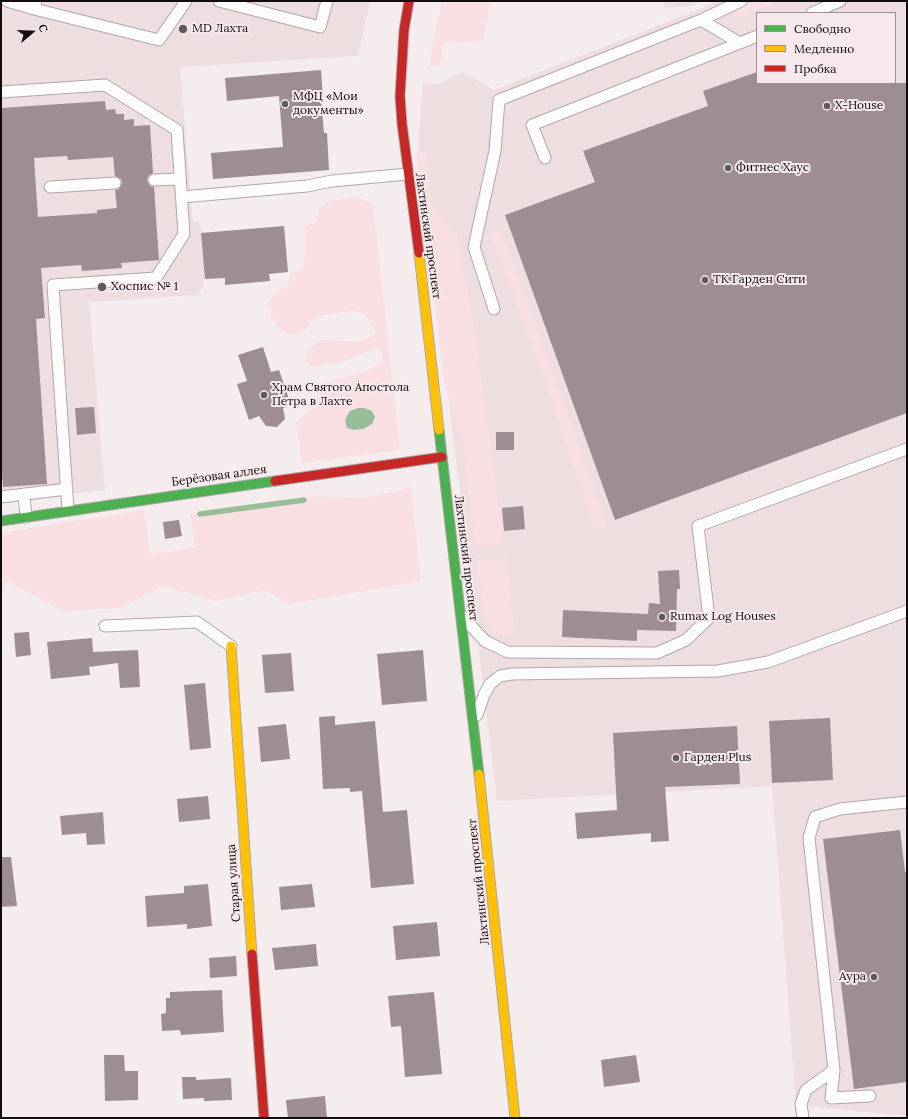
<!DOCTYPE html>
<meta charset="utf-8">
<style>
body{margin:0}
#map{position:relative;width:908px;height:1119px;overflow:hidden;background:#f4eced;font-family:Lora,serif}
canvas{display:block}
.frame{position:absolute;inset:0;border:2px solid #110d0d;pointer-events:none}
.legend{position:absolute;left:756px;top:12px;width:140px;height:72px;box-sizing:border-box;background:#f7e9eb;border:1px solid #9b9192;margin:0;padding:5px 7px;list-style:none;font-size:12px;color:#110d0d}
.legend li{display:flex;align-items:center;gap:8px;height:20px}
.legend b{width:20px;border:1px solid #9b9192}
.north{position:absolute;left:12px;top:12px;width:40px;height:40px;-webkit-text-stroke:3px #f7e9eb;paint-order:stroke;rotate:71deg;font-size:11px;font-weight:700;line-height:16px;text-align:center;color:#110d0d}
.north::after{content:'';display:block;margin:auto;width:14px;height:18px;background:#110d0d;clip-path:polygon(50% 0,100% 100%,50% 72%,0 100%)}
</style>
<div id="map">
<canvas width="908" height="1119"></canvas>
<div class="frame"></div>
<ul class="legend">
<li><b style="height:5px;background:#4caf50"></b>Свободно</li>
<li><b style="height:5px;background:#ffc107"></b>Медленно</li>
<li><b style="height:5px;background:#c62828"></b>Пробка</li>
</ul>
<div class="north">С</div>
</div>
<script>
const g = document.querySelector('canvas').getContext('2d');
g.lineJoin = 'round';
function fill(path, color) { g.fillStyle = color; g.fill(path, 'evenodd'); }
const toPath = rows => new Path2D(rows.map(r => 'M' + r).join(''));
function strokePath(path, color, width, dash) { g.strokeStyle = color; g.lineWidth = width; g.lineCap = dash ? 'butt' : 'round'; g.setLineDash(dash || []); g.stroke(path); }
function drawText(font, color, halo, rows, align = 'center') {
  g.font = font + ' Lora,serif'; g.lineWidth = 4; g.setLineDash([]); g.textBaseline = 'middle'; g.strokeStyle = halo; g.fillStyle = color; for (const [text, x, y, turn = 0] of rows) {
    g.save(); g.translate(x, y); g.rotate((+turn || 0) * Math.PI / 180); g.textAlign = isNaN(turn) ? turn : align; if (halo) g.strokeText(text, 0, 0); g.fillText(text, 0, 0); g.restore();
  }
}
fill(toPath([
 [1,1,370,1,358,56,180,67,193,222,200,221,205,279,199,295,89,302,105,490,1,501],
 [663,1,703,1,692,6,665,8],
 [716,1,907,1,907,1116,796,1105,772,786,497,801,418,143,423,83,439,84,463,72,494,90,695,11],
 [757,13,895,13,895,83,757,83]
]), '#eedee0');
fill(toPath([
 [442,1,491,1,483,41,443,43,440,66,430,66,433,44],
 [756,1,777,1,742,17,734,15,739,9],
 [416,151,426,152,432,205,444,221,457,233,475,333,504,544,475,547,463,445,444,381],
 [357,197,373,205,400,449,392,451,302,463,296,423,315,403,321,384,371,370,383,360,381,349,375,349,339,363,317,366,310,365,305,360,309,349,320,340,357,342,376,334,374,328,365,314,352,311,324,315,312,319,308,328,297,335,288,333,278,328,271,316,268,303,275,293,288,286,291,273,303,269,305,253,305,226,317,222,319,210,328,201],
 [500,227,608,528,594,523,533,347,492,237],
 [411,487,421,581,289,604,264,590,216,601,163,586,120,608,63,611,7,582,1,594,1,533,144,510,150,554,195,548,190,514,316,497,367,498],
 [506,557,514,627,510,633,502,636,495,635,488,622,483,604,477,561]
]), '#f9dee2');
fill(toPath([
 [358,408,364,408,372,411,375,417,372,424,363,429,354,430,347,428,345,420,350,411]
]), '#98bd99');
strokePath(toPath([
 [200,514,304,500]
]), '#98bd99', 5.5);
fill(toPath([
 [321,70,323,100,321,100,324,133,327,133,329,170,213,179,211,153,283,147,279,96,227,101,225,78],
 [757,72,757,83,907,83,907,413,615,520,505,215,595,182,583,151,708,106,703,91],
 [105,101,106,110,115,109,116,114,124,114,124,120,134,119,134,126,150,125,153,173,148,176,147,181,150,186,154,187,159,260,121,263,122,268,82,271,81,265,41,268,45,318,36,319,47,484,3,487,1,462,1,108],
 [67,156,68,160,113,157,115,176,121,179,122,183,119,189,115,190,117,208,97,210,97,213,38,217,34,158],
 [284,226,288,272,269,274,270,281,225,285,225,278,205,279,201,233],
 [263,347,271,372,279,370,291,405,283,408,285,419,277,427,266,426,259,416,249,420,237,384,247,381,238,355],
 [94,407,96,433,77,435,75,408],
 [496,432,514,432,514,450,496,450],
 [523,506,525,529,504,531,502,508],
 [179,520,182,536,165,539,163,522],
 [679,570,680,589,677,589,676,631,637,630,637,641,562,637,563,610,648,614,649,603,660,604,658,571],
 [29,632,31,655,16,657,14,633],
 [92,638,93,652,138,650,140,687,120,688,118,663,89,667,90,675,51,679,47,642],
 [423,650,427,701,382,705,377,654],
 [291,653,294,691,265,693,262,655],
 [205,683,211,748,190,750,184,685],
 [335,716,335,725,375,721,383,812,407,810,414,884,371,888,362,791,350,792,350,788,323,789,319,717],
 [830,718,833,780,772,783,769,721],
 [286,724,290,759,261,762,258,727],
 [737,726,740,784,665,787,669,841,651,842,651,833,577,839,575,813,617,810,613,733],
 [208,796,210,819,179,822,177,799],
 [103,812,105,844,87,845,86,833,62,835,60,816],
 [900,830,905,872,907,872,907,1082,854,1089,823,839],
 [1,857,11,857,17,906,1,907],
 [208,884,212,926,187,929,187,924,147,927,145,896,184,893,184,886],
 [312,884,315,907,281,910,279,887],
 [437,922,440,956,396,960,393,926],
 [316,944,318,966,275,970,272,948],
 [236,956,237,976,210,978,209,958],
 [222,990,224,1032,181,1035,180,1030,162,1031,161,1014,166,1013,166,998,170,998,170,992],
 [434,992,442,1074,405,1077,401,1026,391,1027,388,996],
 [104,1055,124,1055,125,1071,138,1071,138,1100,105,1101],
 [636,1055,640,1082,604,1087,601,1060],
 [182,1077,196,1077,196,1080,231,1078,232,1100,204,1101,204,1098,183,1099],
 [325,1096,327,1118,288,1118,286,1100]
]), '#9e8d91');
const lane = toPath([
 [7,1,34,9],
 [36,1,34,9,159,40,186,1],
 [219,1,320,27,327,1],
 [812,13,840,1],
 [701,20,740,43,757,36],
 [1,92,105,85,177,130,184,234,156,278,53,285,68,510],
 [545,158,532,125,740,43],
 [154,180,180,179],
 [50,187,115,183],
 [182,197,307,186,332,181,408,174],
 [494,309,474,247,495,151,499,100,701,20,741,1],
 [24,494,26,517],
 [1,497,67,489],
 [466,617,472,627,485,641,508,652,657,653,686,640,709,618,698,526,907,449],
 [105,626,197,622,231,646],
 [477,715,484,695,490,684,500,676,512,674,718,671,768,662,907,611],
 [870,1096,831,1098,834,1070,809,838,815,817,840,809,907,802],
 [803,1118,801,1104,806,1090,834,1070]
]);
const fast = toPath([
 [439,430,479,774],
 [1,521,275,481]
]);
const slow = toPath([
 [419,253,439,430],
 [231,646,252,954],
 [479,774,515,1118]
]);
const jam = toPath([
 [409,1,404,30,400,96,402,124,419,253],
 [275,481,442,457],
 [252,954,264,1118]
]);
strokePath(lane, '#afa8a9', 13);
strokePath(fast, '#afa8a9', 11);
strokePath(slow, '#afa8a9', 11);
strokePath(jam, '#afa8a9', 11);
strokePath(lane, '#fdfcfc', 11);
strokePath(fast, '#4caf50', 9);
strokePath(slow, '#ffc107', 9);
strokePath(jam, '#c62828', 9);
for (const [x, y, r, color] of [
 [183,29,5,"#605b5b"],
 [285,104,4,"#605b5b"],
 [827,106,4,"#605b5b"],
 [728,168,4,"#605b5b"],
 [705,280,4,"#605b5b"],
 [102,287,5,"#605b5b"],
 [264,395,4,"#605b5b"],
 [662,617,4,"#605b5b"],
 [676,758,4,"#605b5b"],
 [874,977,4,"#605b5b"]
]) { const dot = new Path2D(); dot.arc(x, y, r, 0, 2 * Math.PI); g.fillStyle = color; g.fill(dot); strokePath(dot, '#f7e9eb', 1.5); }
drawText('12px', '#110d0d', '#f7e9eb', [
 ["MD Лахта",192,29],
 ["МФЦ «Мои",293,97],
 ["документы»",293,111],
 ["X-House",835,106],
 ["Фитнес Хаус",736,168],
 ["ТК Гарден Сити",713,280],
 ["Хоспис № 1",111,287],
 ["Храм Святого Апостола",272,388],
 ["Петра в Лахте",272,402],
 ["Rumax Log Houses",670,617],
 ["Гарден Plus",684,758],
 ["Аура",866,977,"right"]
], 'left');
drawText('12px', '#110d0d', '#f7e9eb', [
 ["Лахтинский проспект",428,236,82],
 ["Берёзовая аллея",219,476,-8],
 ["Лахтинский проспект",466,558,83],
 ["Лахтинский проспект",479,882,-96],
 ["Старая улица",234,883,-94]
]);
</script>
